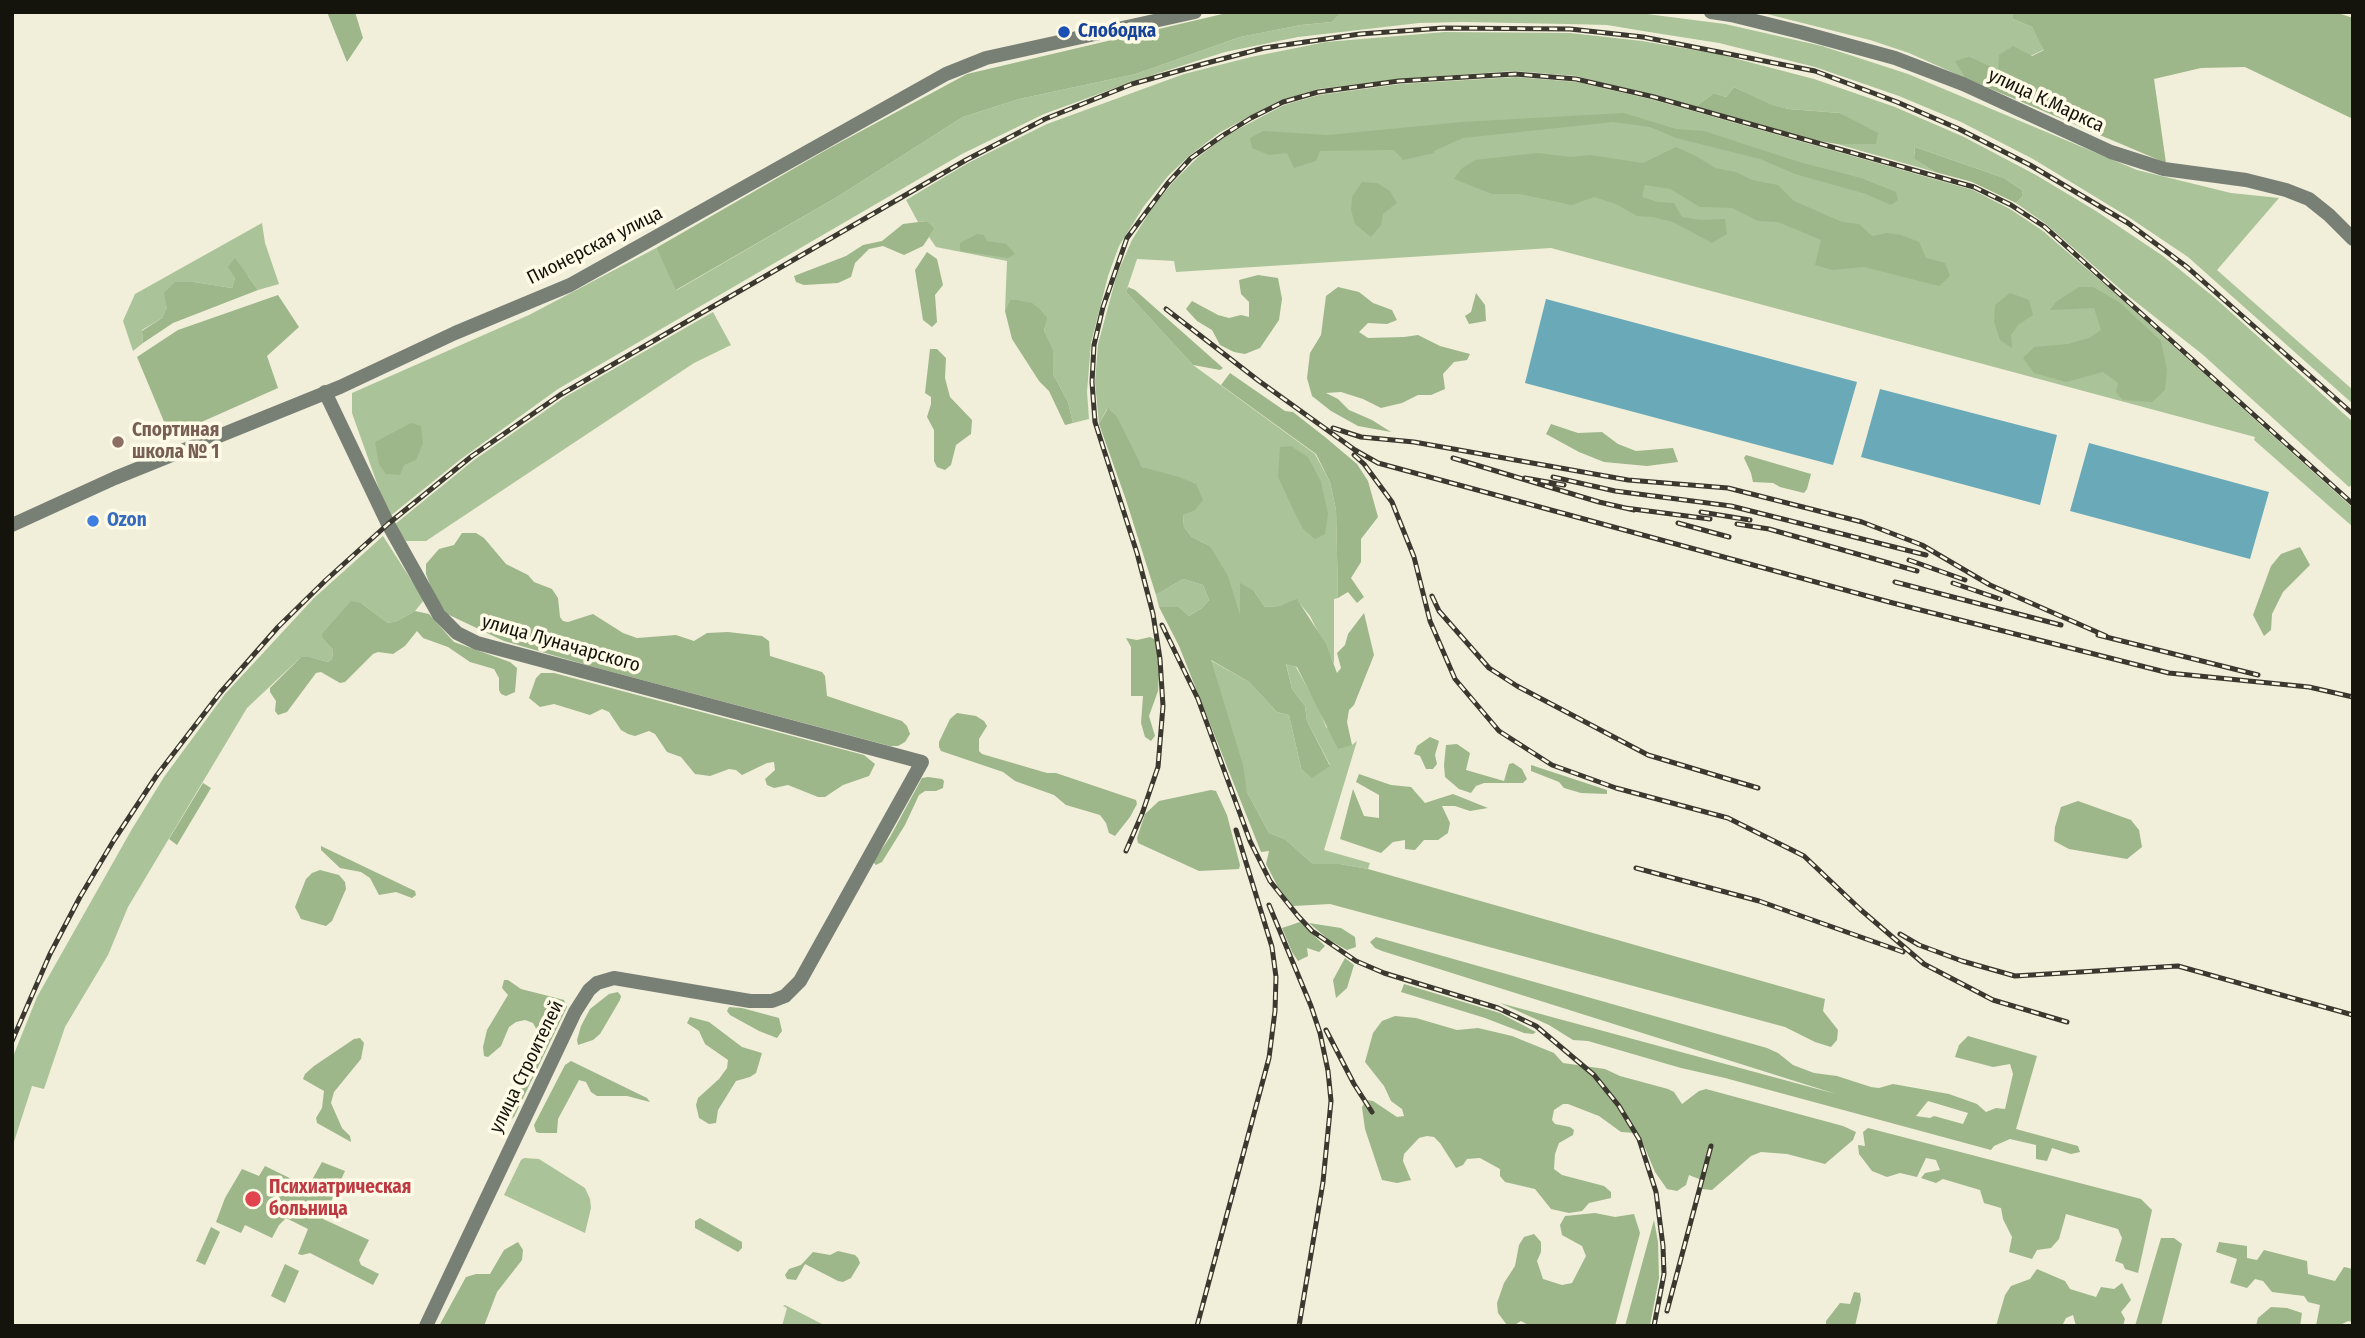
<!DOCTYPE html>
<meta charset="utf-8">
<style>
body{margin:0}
#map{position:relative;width:2365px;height:1338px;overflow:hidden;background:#f1eeda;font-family:"Fira Sans Condensed",sans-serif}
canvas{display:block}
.frame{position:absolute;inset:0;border:14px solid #14130c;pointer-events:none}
</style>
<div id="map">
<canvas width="2365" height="1338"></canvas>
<div class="frame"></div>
</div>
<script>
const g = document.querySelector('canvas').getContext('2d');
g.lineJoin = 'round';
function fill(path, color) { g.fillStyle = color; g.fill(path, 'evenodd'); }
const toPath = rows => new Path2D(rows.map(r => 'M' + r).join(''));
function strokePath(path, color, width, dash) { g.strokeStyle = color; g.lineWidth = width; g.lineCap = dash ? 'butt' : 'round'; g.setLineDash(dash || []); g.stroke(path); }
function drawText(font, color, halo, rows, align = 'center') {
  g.font = font + ' "Fira Sans Condensed",sans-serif'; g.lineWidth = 7; g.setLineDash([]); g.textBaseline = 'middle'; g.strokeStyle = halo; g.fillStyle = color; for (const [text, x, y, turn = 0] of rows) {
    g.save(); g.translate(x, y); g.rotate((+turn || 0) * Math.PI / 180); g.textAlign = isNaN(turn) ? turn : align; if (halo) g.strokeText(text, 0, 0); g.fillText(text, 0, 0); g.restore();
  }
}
fill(toPath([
 [1342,12,1631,12,1725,24,1822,46,1908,74,2137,170,2231,193,2279,198,2217,270,2353,390,2353,404,2188,257,2130,218,2033,159,1961,122,1899,96,1815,67,1719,43,1643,31,1607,25,1568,24,1463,22,1419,23,1298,37,1225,52,1134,81,1044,114,962,154,558,389,461,459,389,517,352,413,352,393,529,315,656,248,677,290,837,197,963,117,1019,99,1136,74,1240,37,1301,25,1332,22],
 [1759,12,2013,12,2013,19,2032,27,2045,49,1999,71,1969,56,1956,61,1965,78,1909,53,1870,40],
 [1445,32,1570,33,1642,41,1718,54,1814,79,1895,107,1964,137,2036,175,2096,211,2163,256,2215,298,2353,422,2353,484,2349,487,2202,354,2127,295,2046,224,2016,203,2023,196,2022,190,2004,178,1915,147,1914,159,1935,172,1837,144,1876,144,1852,120,1840,113,1789,109,1771,105,1734,87,1726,97,1714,93,1695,107,1576,76,1514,71,1398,79,1318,89,1282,100,1250,116,1219,133,1189,156,1168,176,1144,206,1119,246,1108,276,1091,343,1087,392,1089,419,1073,423,1068,402,1053,374,1053,349,1044,332,1046,318,1042,311,1012,299,1005,311,1007,261,936,247,929,237,935,228,927,221,918,222,906,200,968,163,1047,124,1184,74,1251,57,1326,42],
 [1516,77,1577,82,1654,100,1973,190,2010,209,2043,231,2109,288,2353,508,2353,527,2254,440,2255,437,1551,248,1176,272,1174,261,1137,259,1126,292,1193,365,1315,454,1330,482,1336,510,1338,598,1334,599,1334,664,1310,616,1297,600,1279,606,1265,607,1254,591,1240,598,1241,619,1210,546,1192,537,1184,527,1183,515,1158,473,1142,467,1107,409,1099,424,1095,382,1098,344,1117,274,1132,240,1152,208,1173,182,1197,158,1227,135,1284,105,1319,95,1400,84],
 [1308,457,1302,528,1294,509],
 [262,223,265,243,279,284,258,290,248,276,235,278,232,288,194,282,167,307,162,318,142,330,143,343,133,351,123,321,135,294],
 [713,312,731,345,694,363,426,541,406,541,394,525,474,460,565,397],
 [383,536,424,600,415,611,397,621,388,623,361,603,323,639,333,650,332,659,328,662,310,657,301,657,247,708,128,907,108,955,65,1027,44,1089,32,1086,12,1148,12,1059,37,997,132,829,164,777,225,694,314,598],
 [1183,579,1203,585,1209,600,1202,608,1189,616,1179,607,1159,607,1156,595],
 [1210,660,1249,682,1277,712,1289,715,1301,768,1330,765,1307,721,1305,706,1292,689,1286,663,1296,667,1318,707,1326,727,1352,745,1357,741,1324,850,1370,863,1368,869,1340,864,1313,864,1285,839,1269,833,1247,792],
 [524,1158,539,1159,585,1188,590,1199,591,1208,585,1233,504,1195,521,1160],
 [785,1305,824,1325,782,1326,787,1308,783,1306]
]), '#abc398');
fill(toPath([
 [327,12,355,12,363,38,347,62],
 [1231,12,1342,12,1332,22,1301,25,1240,37,1136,74,1019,99,963,117,837,197,676,290,656,248,826,150,967,74],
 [2013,12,2338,13,2353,18,2353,119,2245,67,2201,68,2154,79,2166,163,1965,78,1955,61,1969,56,1998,70,1999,55,2013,46,2032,56,2044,50,2032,27,2013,19],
 [1734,87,1772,105,1789,109,1840,113,1878,133,1876,144,1837,144,1819,141,1695,107,1714,93,1726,97],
 [1624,113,1676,129,1704,131,1799,162,1861,178,1896,192,1898,200,1891,205,1866,194,1795,174,1760,159,1676,138,1650,127,1613,122,1463,138,1434,151,1434,153,1403,160,1394,150,1320,151,1316,161,1294,168,1287,153,1269,155,1252,148,1250,138,1263,131,1328,135,1462,122],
 [1676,147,1696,156,1715,168,1736,172,1752,180,1778,185,1794,201,1842,222,1859,224,1872,236,1887,233,1901,235,1919,242,1926,258,1945,263,1950,276,1939,286,1864,267,1832,270,1815,265,1821,240,1778,222,1758,221,1732,208,1700,207,1670,189,1645,185,1642,197,1658,202,1674,203,1682,217,1701,220,1725,219,1727,234,1712,243,1673,222,1652,217,1637,216,1616,204,1594,197,1572,205,1520,194,1492,194,1454,179,1461,169,1475,160,1537,153,1571,157,1590,155,1643,163],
 [1915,147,2004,178,2022,190,2023,196,2016,203,1972,182,1935,172,1914,159],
 [1362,182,1377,183,1390,191,1397,203,1383,214,1381,225,1371,237,1355,224,1351,210,1352,197],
 [927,221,935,228,923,246,904,255,883,246,869,249,855,263,851,277,838,283,804,285,796,282,794,276,846,256,863,245,882,241,903,224],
 [977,234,984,235,987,241,1006,244,1015,254,1008,258,960,251,960,243],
 [927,252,937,259,943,285,935,295,937,322,932,327,923,320,915,270],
 [235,258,258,290,173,323,143,343,142,331,162,318,167,307,164,293,175,282,194,282,232,288,235,278,228,267],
 [1258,275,1278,278,1282,299,1279,320,1260,348,1245,354,1234,352,1220,345,1212,330,1197,321,1186,309,1192,301,1218,315,1229,318,1241,315,1249,317,1249,302,1241,294,1239,280],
 [1128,287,1135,290,1223,368,1220,370,1193,365,1126,292],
 [1338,287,1359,292,1373,303,1392,310,1397,320,1387,324,1368,323,1359,332,1368,338,1404,337,1418,335,1440,346,1470,354,1467,360,1454,362,1443,374,1445,389,1431,395,1418,395,1402,403,1381,408,1363,399,1341,392,1326,393,1338,399,1349,410,1372,420,1391,432,1358,426,1331,411,1312,396,1307,378,1310,353,1321,335,1326,296],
 [2079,287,2093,287,2119,302,2161,341,2167,370,2165,390,2152,402,2123,400,2116,392,2118,383,2103,372,2066,382,2034,373,2023,358,2034,347,2068,344,2089,338,2101,330,2094,308,2050,310,2056,302],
 [1476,293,1485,305,1486,321,1469,324,1465,316,1471,312],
 [2010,293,2029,300,2033,315,2018,325,2011,335,2012,348,2000,340,1994,322,1995,305],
 [278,295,299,327,267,356,278,388,170,436,137,357,178,330],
 [1011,299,1032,303,1042,311,1047,318,1044,331,1053,349,1053,374,1068,402,1073,423,1065,425,1049,391,1039,381,1012,339,1005,311],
 [930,349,937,349,946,358,945,378,950,397,972,420,971,434,956,445,951,465,945,470,937,467,934,461,934,430,927,417,931,404,931,397,925,393],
 [1230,373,1285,411,1293,412,1325,437,1357,464,1368,481,1378,517,1361,539,1361,562,1351,578,1364,597,1357,603,1348,592,1338,598,1336,510,1330,482,1316,454,1221,385],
 [1108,408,1117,417,1142,467,1179,477,1196,484,1203,500,1195,510,1183,515,1184,527,1192,537,1210,546,1228,576,1240,615,1240,583,1254,591,1265,607,1279,606,1297,599,1326,644,1337,673,1341,668,1337,653,1345,645,1348,634,1364,613,1374,655,1354,705,1349,710,1347,722,1352,745,1338,749,1297,667,1286,664,1292,689,1305,706,1307,721,1330,766,1312,778,1301,768,1289,715,1277,712,1249,682,1211,660,1243,765,1247,792,1269,833,1285,839,1313,864,1340,864,1368,869,1825,999,1823,1011,1838,1030,1837,1040,1831,1047,1815,1042,1785,1027,1330,904,1293,906,1278,887,1266,864,1269,851,1261,852,1179,646,1159,607,1179,607,1189,616,1202,608,1209,600,1203,585,1183,579,1156,595,1126,500,1099,424],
 [411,423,421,426,423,443,416,460,404,465,400,475,386,474,379,464,375,442],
 [1551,424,1578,433,1602,432,1618,444,1636,451,1673,448,1678,462,1647,466,1604,462,1579,452,1546,434],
 [1291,446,1308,457,1321,482,1328,514,1325,534,1315,539,1302,528,1278,477,1280,447],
 [1746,455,1811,474,1807,489,1804,493,1780,487,1773,483,1753,482,1751,473,1744,458],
 [462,533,476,533,484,538,506,564,528,575,534,582,552,589,558,598,560,617,563,621,568,622,593,614,623,633,637,638,676,635,694,641,707,633,728,632,762,636,769,641,770,656,822,672,825,676,827,696,902,721,907,726,910,734,905,742,898,746,890,746,590,666,504,641,447,614,433,593,426,574,426,564,439,549,454,545],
 [2300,547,2310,565,2283,592,2272,614,2271,630,2264,636,2253,615,2271,566,2281,554],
 [351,601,361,603,388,623,397,621,415,611,429,614,454,642,510,662,517,668,515,692,506,696,501,694,499,690,499,678,494,669,470,662,448,647,423,638,417,631,405,646,393,654,378,652,373,654,345,682,340,683,321,672,316,673,287,712,278,715,275,711,276,701,270,692,270,688,301,657,310,657,328,662,332,659,333,650,323,639,322,634],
 [1150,637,1156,640,1160,659,1158,691,1149,716,1155,736,1151,741,1145,737,1141,723,1143,696,1131,696,1131,647,1126,638,1137,640],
 [541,673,554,673,864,755,875,764,869,776,843,785,825,797,818,797,788,785,774,788,767,785,765,779,775,770,774,762,767,763,742,775,736,770,729,769,710,776,695,774,681,757,667,752,655,734,649,731,635,736,628,734,621,730,609,712,602,709,590,715,554,704,540,707,529,698,536,678],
 [957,713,976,716,984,721,987,726,979,739,979,751,982,754,1047,773,1056,773,1136,800,1137,804,1130,817,1115,836,1109,833,1106,823,1100,815,1066,805,1054,795,1015,781,1003,772,941,751,939,747,939,742,950,719],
 [1430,737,1439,741,1435,755,1437,764,1433,769,1426,769,1420,756,1414,754,1417,746],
 [1457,744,1470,753,1466,770,1504,781,1509,764,1513,763,1522,769,1527,779,1523,783,1484,783,1476,786,1471,793,1459,789,1445,777,1444,765,1446,745],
 [1531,765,1607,790,1607,794,1581,793,1564,788,1559,782,1531,771],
 [1359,774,1391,785,1411,787,1425,803,1453,794,1488,808,1470,811,1455,806,1442,806,1450,823,1448,833,1438,840,1424,840,1415,850,1405,849,1405,840,1393,842,1381,853,1340,839,1353,789,1364,816,1379,818,1379,795,1356,782],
 [928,777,942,779,944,781,943,788,936,791,925,791,919,795,905,825,882,862,876,865,873,862,875,859,890,837,922,778],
 [203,783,211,788,177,845,169,839],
 [1211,790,1216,791,1227,815,1240,865,1239,869,1199,871,1138,843,1137,838,1145,814,1159,801],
 [2078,801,2131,820,2139,830,2142,847,2127,859,2069,849,2054,841,2055,827,2061,807],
 [321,846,415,891,416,895,412,898,396,892,379,895,370,878,361,872,340,868,321,850],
 [320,870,339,875,345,882,346,889,332,921,326,926,301,919,295,907,306,879,312,873],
 [1300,922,1325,946,1319,952,1307,948,1308,956,1298,961,1292,952,1282,928],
 [1309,923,1341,928,1355,937,1356,947,1347,950,1329,940],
 [1376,937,1767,1048,1778,1053,1793,1065,1814,1073,1837,1076,1871,1087,1879,1088,1893,1084,1949,1094,1977,1104,1986,1112,1996,1108,2005,1109,2013,1074,2010,1064,1993,1067,1955,1057,1959,1045,1968,1036,2037,1056,2016,1129,2078,1146,2080,1152,2071,1154,2052,1148,2047,1161,2036,1159,2036,1145,2010,1139,1994,1146,1991,1150,1725,1078,1681,1068,1588,1041,1573,1040,1549,1025,1500,1003,1836,1094,1382,951,1375,948,1370,942],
 [1928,1101,1968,1113,1963,1124,1934,1116,1930,1118,1916,1116],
 [1345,958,1354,965,1347,988,1336,998,1333,980],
 [504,980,508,980,521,989,564,1000,567,1007,514,1117,507,1122,503,1123,500,1119,511,1105,539,1034,533,1023,525,1020,516,1022,509,1027,501,1046,488,1057,484,1056,483,1047,487,1030,508,995,502,988],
 [1404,984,1500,1013,1536,1032,1533,1034,1524,1033,1485,1018,1401,992],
 [618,992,621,996,620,1000,600,1034,593,1040,578,1045,577,1040,581,1026,590,1009,609,994],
 [729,1007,742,1008,779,1018,782,1031,777,1038,759,1031,730,1015,727,1011],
 [1395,1016,1416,1018,1457,1030,1478,1028,1512,1036,1554,1053,1563,1063,1605,1069,1620,1076,1668,1089,1674,1092,1682,1104,1699,1091,1706,1089,1843,1126,1856,1132,1853,1140,1825,1164,1787,1154,1761,1152,1751,1156,1712,1190,1702,1189,1699,1179,1689,1175,1686,1185,1677,1191,1667,1189,1655,1172,1640,1136,1636,1133,1621,1132,1599,1116,1568,1104,1563,1104,1554,1110,1552,1120,1555,1124,1570,1127,1574,1130,1573,1135,1559,1143,1555,1154,1554,1169,1562,1175,1604,1186,1611,1192,1611,1198,1589,1203,1582,1211,1569,1213,1551,1209,1535,1189,1505,1182,1500,1176,1500,1169,1480,1158,1467,1159,1463,1165,1456,1168,1440,1143,1434,1137,1427,1136,1419,1138,1404,1154,1403,1161,1411,1180,1397,1183,1382,1180,1365,1129,1362,1107,1366,1100,1373,1101,1397,1117,1404,1116,1402,1109,1391,1101,1384,1086,1365,1062,1373,1033,1382,1021],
 [690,1017,709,1022,742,1047,762,1053,756,1073,750,1077,736,1081,718,1110,716,1123,709,1124,699,1118,696,1105,698,1098,719,1079,727,1068,728,1060,705,1044,699,1031,687,1023],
 [360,1038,364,1043,361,1059,334,1092,331,1103,342,1128,350,1136,351,1142,317,1123,316,1118,322,1108,324,1091,303,1079,305,1074,314,1066,354,1039],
 [571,1061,647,1098,650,1102,627,1096,597,1096,591,1092,586,1082,579,1080,558,1119,557,1133,539,1133,536,1132,534,1125,565,1065],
 [1868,1128,2141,1199,2152,1210,2138,1273,2125,1269,2123,1264,2115,1261,2122,1238,2118,1229,2066,1214,2059,1239,2051,1248,2037,1250,2032,1259,2009,1252,2012,1237,2003,1219,2001,1208,1984,1203,1980,1190,1943,1179,1936,1183,1921,1178,1925,1173,1940,1170,1936,1160,1926,1158,1917,1177,1900,1173,1887,1177,1872,1171,1859,1154,1858,1145,1865,1146,1863,1132],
 [322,1162,345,1171,323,1219,369,1240,359,1260,361,1265,379,1274,373,1285,310,1253,302,1255,298,1254,308,1229,286,1218,279,1225,272,1238,245,1225,241,1233,216,1222,225,1198,242,1169,259,1176,265,1166,308,1187],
 [1595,1213,1615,1217,1634,1214,1640,1233,1615,1326,1530,1326,1521,1321,1513,1326,1507,1325,1498,1313,1497,1303,1504,1283,1515,1266,1519,1245,1524,1237,1534,1234,1541,1242,1541,1252,1537,1261,1543,1279,1562,1285,1572,1283,1586,1256,1582,1246,1562,1235,1560,1225,1565,1216],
 [700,1218,742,1242,742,1248,738,1252,695,1228,695,1221],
 [1654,1220,1658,1242,1659,1278,1651,1320,1650,1326,1625,1326],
 [211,1227,220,1232,205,1265,196,1261],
 [2161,1238,2174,1238,2182,1244,2161,1326,2135,1326],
 [518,1242,523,1250,522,1260,497,1292,484,1326,439,1326,466,1277,476,1274,490,1274,504,1250],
 [2219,1242,2247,1246,2247,1258,2257,1260,2264,1250,2307,1261,2308,1274,2335,1281,2344,1267,2353,1269,2353,1322,2348,1321,2338,1326,2316,1326,2320,1305,2308,1302,2304,1296,2272,1292,2263,1281,2255,1279,2247,1288,2230,1283,2237,1259,2216,1252],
 [838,1251,855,1255,858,1258,860,1263,851,1278,843,1282,838,1281,805,1264,796,1280,787,1279,785,1275,789,1269,801,1265,813,1252,830,1255],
 [285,1264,299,1271,285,1303,271,1296],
 [2037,1269,2065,1281,2070,1289,2096,1297,2101,1287,2114,1289,2122,1283,2131,1300,2121,1312,2125,1319,2123,1326,2076,1326,2073,1315,2066,1318,2062,1326,1996,1326,2005,1295,2011,1286,2030,1279],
 [1854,1292,1860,1293,1861,1300,1855,1326,1826,1326,1826,1321,1840,1303,1850,1304],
 [2271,1307,2287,1308,2302,1313,2300,1326,2256,1326,2258,1318]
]), '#9db78a');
fill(toPath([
 [1546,299,1857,382,1833,465,1525,383],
 [1880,389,2057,435,2040,505,1861,457],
 [2089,443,2269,492,2250,559,2070,511]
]), '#6aaab8');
strokePath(toPath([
 [1711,12,1731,15,1800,32,1895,58,1963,84,2111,152,2164,169,2246,180,2286,190,2309,199,2329,215,2353,239],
 [325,392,388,524,439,615,457,633,477,643,922,762,800,981,785,996,772,1001,750,1001,614,978,597,983,589,990,575,1012,426,1326],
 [12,525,115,478,340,387,455,333,570,285,946,74,986,58,1195,12]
]), '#788076', 14);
const rail = toPath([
 [1166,309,1259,381,1355,450,1378,463,1893,603,2169,673,2309,687,2353,697],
 [1333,428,1361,437,1414,442,1628,480,1728,488,1862,522,1922,545,1990,585,2106,636],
 [1354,455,1364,464,1392,502,1414,557,1430,621,1455,679,1499,731,1552,765,1616,788,1728,818,1804,856,1861,910,1924,964,1993,1000,2067,1022],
 [1453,458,1599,502,1634,510],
 [1553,477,1615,491,1731,506,1926,555],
 [1525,478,1564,485],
 [1625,508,1710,519],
 [1701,512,1750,520],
 [1678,523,1729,537],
 [1737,524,1769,529,1917,571],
 [1909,560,1965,580],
 [1895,582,2061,625],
 [1953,583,2000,599],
 [1432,596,1439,611,1489,668,1517,686,1648,755,1758,788],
 [1162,625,1198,699,1250,841,1270,881,1298,916,1312,931,1356,961,1384,973,1498,1008,1536,1026,1594,1075,1619,1106,1639,1139,1656,1192,1663,1246,1664,1274,1654,1326],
 [2098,635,2258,675],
 [1126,851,1142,814,1158,767,1163,706,1160,659,1153,614,1137,553,1095,422,1092,382,1094,345,1103,307,1127,238,1168,183,1191,158,1222,136,1251,118,1283,102,1318,92,1399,81,1515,74,1576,79,1654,97,1974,187,2011,205,2045,227,2353,504],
 [1636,868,1759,901,1903,952],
 [1269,905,1311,1006,1320,1033,1328,1071,1331,1101,1323,1182,1299,1326],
 [1900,934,1919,945,1962,961,2015,976,2178,966,2353,1015],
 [1326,1030,1354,1084,1372,1112],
 [12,1041,50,954,80,897,114,840,157,775,220,693,278,627,326,580,388,524,472,456,560,395,966,160,1045,119,1132,84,1203,64,1264,48,1360,34,1443,28,1570,29,1643,37,1815,71,1897,102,1959,129,2030,165,2128,223,2187,267,2353,414],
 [1667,1311,1711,1146],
 [1197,1326,1269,1058,1275,1011,1276,977,1272,947,1236,830]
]);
strokePath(rail, '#3a382f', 5);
strokePath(rail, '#fffbe7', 2.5, [8]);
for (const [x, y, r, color] of [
 [1064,32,7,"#1a4fb4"],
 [118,442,7,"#8d6e63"],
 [93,521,7,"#3f7fe0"],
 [253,1199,9,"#e0444e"]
]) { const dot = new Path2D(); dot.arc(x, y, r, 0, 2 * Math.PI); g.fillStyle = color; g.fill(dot); strokePath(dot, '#fffbe7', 2.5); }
drawText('bold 19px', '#164399', '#fffbe7', [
 ["Слободка",1078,32]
], 'left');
drawText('19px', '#14130c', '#fffbe7', [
 ["улица К.Маркса",2046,101,25],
 ["Пионерская улица",595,246,-27],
 ["улица Луначарского",561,644,16],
 ["улица Строителей",527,1067,-64]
]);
drawText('bold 19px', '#785e54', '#fffbe7', [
 ["Спортиная",132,431],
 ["школа № 1",132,453]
], 'left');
drawText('bold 19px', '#366cbe', '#fffbe7', [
 ["Ozon",107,521]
], 'left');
drawText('bold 19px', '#be3a42', '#fffbe7', [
 ["Психиатрическая",269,1188],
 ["больница",269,1210]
], 'left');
</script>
